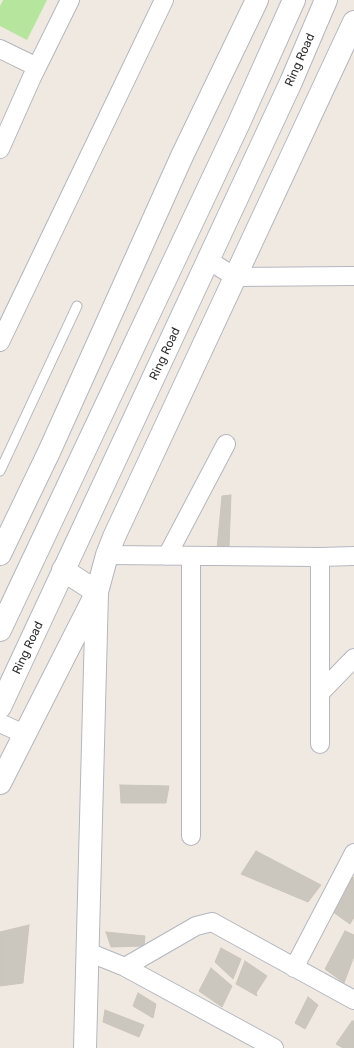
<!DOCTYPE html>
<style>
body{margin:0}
canvas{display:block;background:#efe9e1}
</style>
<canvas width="354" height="1048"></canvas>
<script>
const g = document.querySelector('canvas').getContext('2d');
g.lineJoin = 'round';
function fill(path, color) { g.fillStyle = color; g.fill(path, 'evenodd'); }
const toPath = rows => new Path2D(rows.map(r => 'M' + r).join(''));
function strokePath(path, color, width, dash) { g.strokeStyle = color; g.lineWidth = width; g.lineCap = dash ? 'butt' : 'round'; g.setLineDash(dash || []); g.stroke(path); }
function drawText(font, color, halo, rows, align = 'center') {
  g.font = font + ' Rubik,sans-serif'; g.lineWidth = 3; g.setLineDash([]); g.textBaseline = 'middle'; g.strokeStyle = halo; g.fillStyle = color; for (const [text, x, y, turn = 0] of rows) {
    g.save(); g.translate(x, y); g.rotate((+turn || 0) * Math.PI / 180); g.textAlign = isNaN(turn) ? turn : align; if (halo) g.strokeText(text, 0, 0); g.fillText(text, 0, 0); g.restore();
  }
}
fill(toPath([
 [3,0,47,0,27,40,0,26,0,6]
]), '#b6e59e');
const building = toPath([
 [231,495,229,547,217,549,222,496,231,495],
 [120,785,169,786,166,803,121,803,120,785],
 [256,851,321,885,308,902,241,874,256,851],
 [351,876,354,878,354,917,350,924,333,912,351,876],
 [29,925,23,983,0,986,0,932,29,925],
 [345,931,354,935,354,956,344,983,325,969,345,931],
 [106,932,145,936,144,946,111,947,106,932],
 [221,948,241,959,233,979,215,962,221,948],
 [245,961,267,976,256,993,257,996,236,984,245,961],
 [211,968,232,986,222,1007,199,991,211,968],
 [138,993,156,1004,153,1018,133,1006,138,993],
 [308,997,318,1005,305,1029,295,1023,308,997],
 [105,1010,144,1025,139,1037,103,1022,105,1010],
 [352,1021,354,1021,354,1048,343,1048,336,1044,352,1021]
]);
fill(building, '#cbc7bf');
strokePath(building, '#cbc5ba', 1);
const service = toPath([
 [0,471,77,306]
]);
const minor = toPath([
 [0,49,37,67],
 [0,149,32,77,70,0],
 [208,260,235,277,354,276],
 [0,342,164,0],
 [107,555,320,557,354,556],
 [167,556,226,444],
 [320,557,320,744],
 [320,693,354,658],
 [0,723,24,734],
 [191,836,191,556],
 [88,952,125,967,274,1048],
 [125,967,196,926,212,922,354,1000],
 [294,968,354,853]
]);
const tertiary = toPath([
 [0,554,49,452,182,156,257,0],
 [0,630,238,125,294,0],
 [0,707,291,82,326,0],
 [0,783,97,592,63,570],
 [85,1048,97,592,107,555,114,537,354,22]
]);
strokePath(service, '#b4b7c1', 11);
strokePath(minor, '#b4b7c1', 20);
strokePath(tertiary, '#b4b7c1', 24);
strokePath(service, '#fff', 9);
strokePath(minor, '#fff', 18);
strokePath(tertiary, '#fff', 22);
drawText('12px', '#2e2e2e', '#fff', [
 ["Ring Road",300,60,-66],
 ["Ring Road",165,354,-65],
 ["Ring Road",28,648,-65]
]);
</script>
